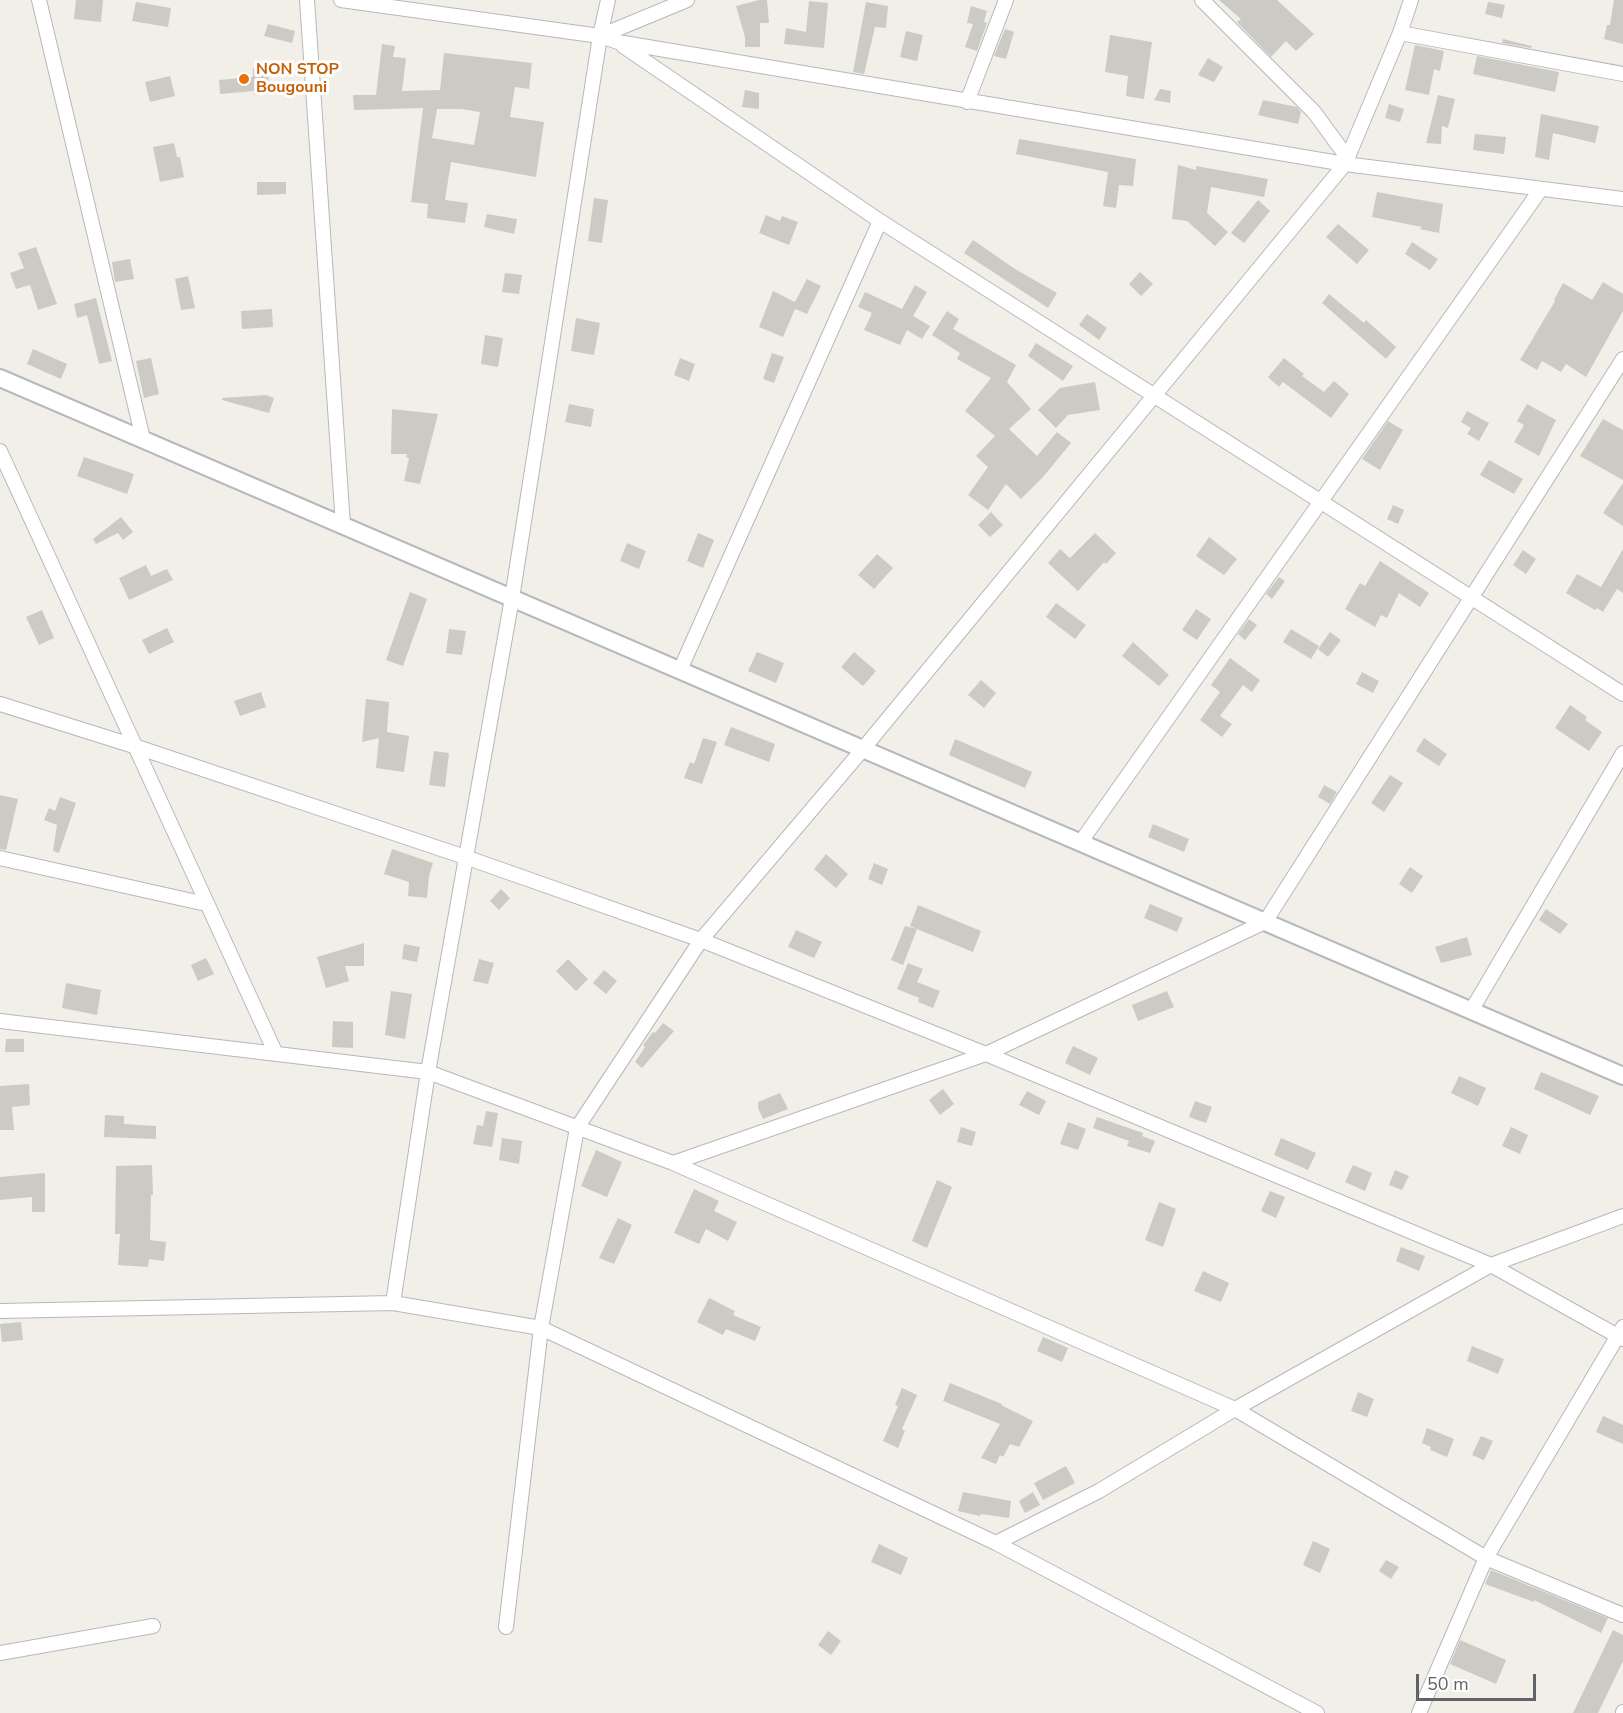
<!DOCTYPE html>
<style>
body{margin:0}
#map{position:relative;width:1623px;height:1713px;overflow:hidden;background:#f1efe8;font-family:"Nunito Sans",sans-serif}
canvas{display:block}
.scale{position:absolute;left:1416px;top:1674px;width:120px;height:27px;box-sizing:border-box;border:3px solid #5f6368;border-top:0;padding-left:8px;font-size:18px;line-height:21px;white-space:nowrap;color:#5f6368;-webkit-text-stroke:4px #fff;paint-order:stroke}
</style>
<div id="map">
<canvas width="1623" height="1713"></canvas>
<div class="scale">50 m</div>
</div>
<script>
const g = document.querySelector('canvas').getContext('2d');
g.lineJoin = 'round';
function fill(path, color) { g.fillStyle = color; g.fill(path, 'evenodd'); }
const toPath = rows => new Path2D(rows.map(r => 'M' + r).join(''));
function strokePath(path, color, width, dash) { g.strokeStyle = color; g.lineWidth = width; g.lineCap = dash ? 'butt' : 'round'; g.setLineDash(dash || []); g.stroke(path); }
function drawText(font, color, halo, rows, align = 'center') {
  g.font = font + ' "Nunito Sans",sans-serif'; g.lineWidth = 6; g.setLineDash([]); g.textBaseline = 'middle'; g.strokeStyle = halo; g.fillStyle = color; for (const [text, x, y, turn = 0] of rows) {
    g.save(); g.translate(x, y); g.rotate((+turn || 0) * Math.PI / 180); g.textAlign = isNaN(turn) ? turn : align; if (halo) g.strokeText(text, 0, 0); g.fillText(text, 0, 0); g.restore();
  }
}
fill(toPath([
 [76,0,103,0,101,22,74,19],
 [759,0,767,0,769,23,760,23,760,47,745,47,745,37,736,6],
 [1219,0,1277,0,1314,34,1296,51,1286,41,1271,57,1237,22,1241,19],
 [1614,0,1623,0,1623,44,1604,39,1607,25,1610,25],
 [809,1,828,3,824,48,784,44,786,28,806,32],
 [136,2,171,8,168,27,132,21],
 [866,2,888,6,886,28,875,27,864,74,853,72],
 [1488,2,1505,5,1502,18,1485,14],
 [971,6,987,11,984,22,987,23,977,51,965,47,973,24,967,23],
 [268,24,295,31,292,43,264,36],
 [1005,29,1014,32,1006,59,994,56],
 [906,31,923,35,917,61,900,57],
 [1110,35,1152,42,1144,99,1126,96,1128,76,1105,72],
 [1503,39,1532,46,1531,48,1502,43],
 [382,44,395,46,393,57,406,58,402,91,440,90,444,53,532,63,529,89,515,87,510,117,544,122,536,177,451,162,445,200,468,203,465,223,427,218,428,204,411,202,423,108,354,110,353,95,376,95],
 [437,109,461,109,480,112,474,145,432,138],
 [1415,45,1444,51,1440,71,1434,69,1429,95,1405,90],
 [1477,56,1559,72,1555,92,1473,74],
 [1208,58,1223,67,1214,82,1198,75],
 [253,68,268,68,269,94,254,95,254,91,220,94,219,80,253,77],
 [170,76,175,96,150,102,145,82],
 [1160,89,1171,91,1170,103,1154,100],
 [745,90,759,93,759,109,742,107],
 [1438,95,1455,99,1448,128,1442,126,1441,144,1426,143],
 [1263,100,1297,107,1301,112,1298,124,1258,115],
 [1389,104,1404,109,1400,122,1385,118],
 [1541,114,1599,126,1595,143,1553,133,1549,160,1535,157],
 [1475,134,1506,137,1504,154,1473,150],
 [1019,139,1136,159,1133,186,1119,185,1116,208,1103,206,1108,172,1016,154],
 [174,143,177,157,180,157,184,177,160,182,153,147],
 [1178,165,1196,170,1196,166,1268,179,1264,197,1211,187,1207,213,1228,232,1215,246,1187,221,1172,219],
 [257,182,286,182,286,194,257,195],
 [1377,192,1443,204,1439,233,1420,229,1422,227,1372,217],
 [594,198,608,200,602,243,588,241],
 [1258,200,1270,211,1244,243,1231,233],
 [487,214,517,219,514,234,484,227],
 [766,215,780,221,782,216,798,222,789,245,759,233],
 [1338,224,1369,250,1357,264,1326,237],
 [973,240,1015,269,1057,293,1048,308,964,253],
 [1412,242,1438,259,1430,270,1405,254],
 [36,247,57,304,38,310,30,285,16,289,10,273,24,268,18,253],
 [130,259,134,279,115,282,112,262],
 [1140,272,1153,284,1141,296,1129,284],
 [505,273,522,275,519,294,502,292],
 [188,276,195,308,181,310,175,279],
 [807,279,821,286,807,314,795,309,783,337,759,327,773,291,795,302],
 [1603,282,1623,294,1623,311,1586,377,1566,364,1561,372,1542,361,1537,370,1520,360,1555,301,1554,300,1563,283,1592,300],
 [915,285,927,292,913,316,930,326,922,339,907,330,900,345,864,330,872,313,858,307,865,292,902,309],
 [1329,294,1364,323,1366,320,1396,347,1386,359,1322,303],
 [96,298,112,361,99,364,87,315,77,318,74,304],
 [272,309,273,327,242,329,241,311],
 [947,311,959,319,953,329,1016,365,1007,382,1031,409,1009,429,1037,456,1057,432,1071,443,1043,477,1021,499,1006,484,988,510,968,495,988,467,976,456,995,436,965,411,991,378,957,359,960,353,932,335],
 [1087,314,1107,328,1099,340,1079,325],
 [576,318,600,323,594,355,571,351],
 [485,335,503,338,498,367,481,364],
 [1036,343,1073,366,1063,381,1028,356],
 [33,349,67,364,61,379,27,364],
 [772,353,784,357,774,383,763,379],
 [151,358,159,394,144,398,136,361],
 [680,358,695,364,689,381,674,375],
 [1284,358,1304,374,1302,376,1324,392,1334,381,1349,394,1331,418,1283,382,1279,387,1268,377],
 [1095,382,1100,410,1068,415,1056,428,1038,410,1060,388],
 [266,395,274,398,269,413,222,400,222,398],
 [569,404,594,409,591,427,565,422],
 [1527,404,1556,420,1539,456,1514,442,1524,425,1517,421],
 [392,409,438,414,420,484,404,481,409,458,406,457,407,454,391,454],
 [1467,411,1489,423,1479,441,1467,434,1471,428,1461,422],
 [1603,419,1623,430,1623,480,1580,456],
 [1388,421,1403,430,1380,470,1362,459],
 [84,457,134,474,127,494,77,476],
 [1489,460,1523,479,1514,494,1480,475],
 [1623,483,1623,526,1603,513],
 [1393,505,1404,510,1398,524,1387,519],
 [991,512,1003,525,990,537,978,525],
 [121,517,133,532,123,540,118,533,96,544,93,539],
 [698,533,714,540,703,568,687,561],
 [1095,533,1116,553,1106,564,1104,562,1078,591,1048,563,1060,549,1070,558],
 [1209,537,1237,559,1224,575,1196,556],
 [627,543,646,551,639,569,620,561],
 [1623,549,1623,593,1617,589,1603,612,1597,608,1595,610,1566,593,1577,574,1601,587],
 [1523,550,1536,559,1526,574,1513,565],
 [877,554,893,568,874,589,858,575],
 [1380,561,1429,593,1420,607,1399,593,1387,618,1381,615,1375,627,1345,609,1360,583,1365,586],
 [146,565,151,576,167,569,173,580,129,600,119,578],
 [1279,577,1285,581,1272,599,1266,594],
 [410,592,427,599,403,666,386,660],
 [1056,603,1086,625,1075,639,1046,617],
 [1196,609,1211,619,1197,640,1182,630],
 [42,610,54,638,39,645,26,617],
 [1249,619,1257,625,1245,640,1238,634],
 [167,628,174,642,149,654,142,640],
 [449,629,466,631,462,655,446,653],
 [1291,629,1319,646,1311,659,1283,642],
 [1330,632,1341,640,1328,657,1318,649],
 [1133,642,1169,675,1159,686,1122,656],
 [757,652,784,663,776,683,748,671],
 [854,652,876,671,863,686,841,667],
 [1230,658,1260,680,1252,692,1243,685,1220,716,1232,724,1222,737,1200,720,1220,692,1211,685],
 [1362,672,1379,681,1373,693,1356,684],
 [981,680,996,693,984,708,968,695],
 [261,692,266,707,240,716,234,701],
 [366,699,389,702,387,732,409,736,404,772,376,768,379,738,362,742],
 [1570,705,1587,717,1585,720,1602,732,1589,751,1555,728],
 [731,727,775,744,769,762,724,745],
 [703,738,717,742,702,784,684,778,690,762,694,764],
 [1424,738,1447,754,1439,766,1416,751],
 [955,739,1032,772,1025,788,949,755],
 [434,751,449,753,445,787,429,785],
 [1390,775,1403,783,1384,812,1371,803],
 [1324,785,1337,792,1330,804,1318,797],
 [0,795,18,799,6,850,0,849],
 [60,797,76,803,59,853,53,851,57,825,44,820,49,808,55,811],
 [1153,824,1189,839,1184,852,1148,837],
 [392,849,433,863,429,876,427,898,408,896,409,882,384,874],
 [826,854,848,874,836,888,814,869],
 [874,863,888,869,882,885,868,879],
 [1410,867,1423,876,1412,893,1399,884],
 [501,889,510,898,499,910,490,901],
 [1150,904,1183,918,1177,932,1144,918],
 [918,905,981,931,973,952,917,929,903,965,891,960,905,926,917,929,910,926],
 [1546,909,1568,924,1560,934,1539,920],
 [796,930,822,942,814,958,788,947],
 [1467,937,1472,955,1441,963,1435,947],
 [364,943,364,966,345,966,349,981,326,988,317,957],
 [404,944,420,947,417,962,402,959],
 [206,958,214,974,198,981,191,965],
 [479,959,494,963,488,984,473,981],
 [568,959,588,979,576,991,556,971],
 [908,963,923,969,917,982,940,991,933,1008,918,1002,919,998,897,989],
 [604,970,617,981,606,994,593,983],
 [66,983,101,990,97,1015,62,1008],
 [391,991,412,994,405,1039,385,1035],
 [1167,991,1174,1007,1138,1021,1132,1005],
 [333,1021,353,1022,353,1048,332,1047],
 [663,1023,674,1031,642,1068,635,1062,645,1047,643,1045,653,1032,655,1033],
 [6,1039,24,1039,24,1052,5,1052],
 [1073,1046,1098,1058,1090,1075,1065,1063],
 [1541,1072,1599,1096,1590,1115,1534,1089],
 [1459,1076,1486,1088,1478,1106,1451,1093],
 [29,1084,30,1105,12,1107,14,1130,0,1130,0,1086],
 [943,1089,954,1104,940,1115,929,1100],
 [1027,1091,1046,1101,1039,1115,1019,1105],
 [780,1093,788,1109,763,1119,758,1108,758,1102],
 [1195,1101,1212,1107,1206,1123,1189,1117],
 [486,1111,498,1113,492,1147,473,1144,477,1125,483,1126],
 [105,1115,124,1116,124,1124,156,1126,156,1139,104,1137],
 [1097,1117,1143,1133,1142,1136,1155,1141,1150,1153,1127,1146,1129,1141,1093,1128],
 [1068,1122,1086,1129,1078,1150,1060,1144],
 [961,1127,976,1132,972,1146,957,1142],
 [1511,1127,1528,1135,1520,1154,1502,1146],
 [502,1138,522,1141,519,1164,499,1160],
 [1281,1138,1316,1153,1308,1170,1274,1155],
 [596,1150,622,1162,607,1197,581,1186],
 [152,1165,153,1195,151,1195,150,1240,166,1242,164,1261,149,1259,148,1267,118,1265,120,1234,115,1234,116,1166],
 [1353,1165,1372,1173,1365,1191,1345,1182],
 [1395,1170,1409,1176,1402,1190,1389,1185],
 [45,1173,45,1212,32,1212,32,1197,0,1200,0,1177],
 [937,1180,952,1187,927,1248,912,1241],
 [694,1189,719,1201,714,1211,737,1222,728,1241,706,1229,699,1244,674,1233],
 [1270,1191,1285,1197,1276,1218,1261,1211],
 [1159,1202,1176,1209,1163,1247,1145,1240],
 [618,1218,632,1225,614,1264,599,1258],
 [1401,1247,1425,1256,1419,1271,1396,1261],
 [1203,1271,1229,1283,1221,1302,1194,1291],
 [709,1298,735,1311,733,1315,761,1327,755,1341,726,1329,723,1335,697,1322],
 [21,1322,23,1340,2,1342,0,1324],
 [1043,1337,1068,1348,1062,1362,1037,1351],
 [1472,1346,1504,1359,1498,1374,1467,1361],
 [950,1383,1002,1404,1001,1405,1033,1421,1019,1447,1010,1444,1003,1457,1000,1455,996,1464,981,1458,1000,1424,943,1401],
 [902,1388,917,1395,902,1429,905,1431,898,1448,883,1441,898,1406,895,1405],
 [1358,1392,1374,1399,1367,1417,1351,1411],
 [1603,1416,1623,1425,1623,1444,1596,1432],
 [1427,1428,1454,1439,1447,1457,1430,1450,1431,1447,1422,1443],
 [1481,1436,1493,1441,1484,1460,1472,1455],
 [1066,1466,1075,1483,1043,1500,1034,1483],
 [963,1492,1011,1501,1009,1518,981,1514,980,1516,958,1511],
 [1033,1492,1040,1505,1025,1513,1019,1501],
 [1313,1541,1330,1549,1320,1573,1303,1565],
 [879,1544,908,1558,901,1575,871,1562],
 [1386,1560,1399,1567,1391,1579,1379,1571],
 [1491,1570,1608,1618,1601,1633,1534,1600,1534,1602,1485,1584],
 [1613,1630,1623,1635,1623,1661,1598,1713,1573,1713],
 [828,1631,841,1641,831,1655,818,1645],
 [1460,1640,1506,1660,1496,1684,1450,1664]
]), '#cccac5');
const minor = toPath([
 [39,0,143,439],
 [307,0,343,525],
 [341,0,600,36,618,42,1345,164,1623,199],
 [1202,0,1314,112,1347,157],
 [1400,33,1623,74],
 [600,36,687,0],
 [623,46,880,221,1623,694],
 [967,102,1006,0],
 [0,451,276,1054],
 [680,670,880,221],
 [0,704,134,746,465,857,701,940,986,1054,1491,1265,1623,1339],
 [1080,843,1541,189],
 [0,858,206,904],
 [1471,1011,1623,753],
 [0,1021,428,1072,673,1163,1235,1409,1486,1558,1623,1615],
 [673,1163,986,1054,1265,922,1623,359],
 [393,1303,428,1072,512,598,600,36,608,0],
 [0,1311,393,1303,541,1328,996,1543,1317,1713],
 [996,1543,1099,1491,1235,1409,1491,1265,1623,1216],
 [506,1627,541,1328,577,1128,701,940,863,749,1345,164,1400,33,1411,0],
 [0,1653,153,1626],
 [1419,1713,1486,1558,1623,1327],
 [1623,1713,1623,1712]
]);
const tertiary = toPath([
 [0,378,1623,1076]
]);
strokePath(minor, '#b5b8bc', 16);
strokePath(tertiary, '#b5b8bc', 20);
strokePath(minor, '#fff', 14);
strokePath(tertiary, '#fff', 16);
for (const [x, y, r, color] of [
 [244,79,6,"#e8710a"]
]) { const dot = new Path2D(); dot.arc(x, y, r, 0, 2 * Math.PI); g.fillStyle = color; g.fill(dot); strokePath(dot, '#fff', 2); }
drawText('bold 16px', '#c56008', '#fff', [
 ["NON STOP",256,70],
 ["Bougouni",256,88]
], 'left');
</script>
